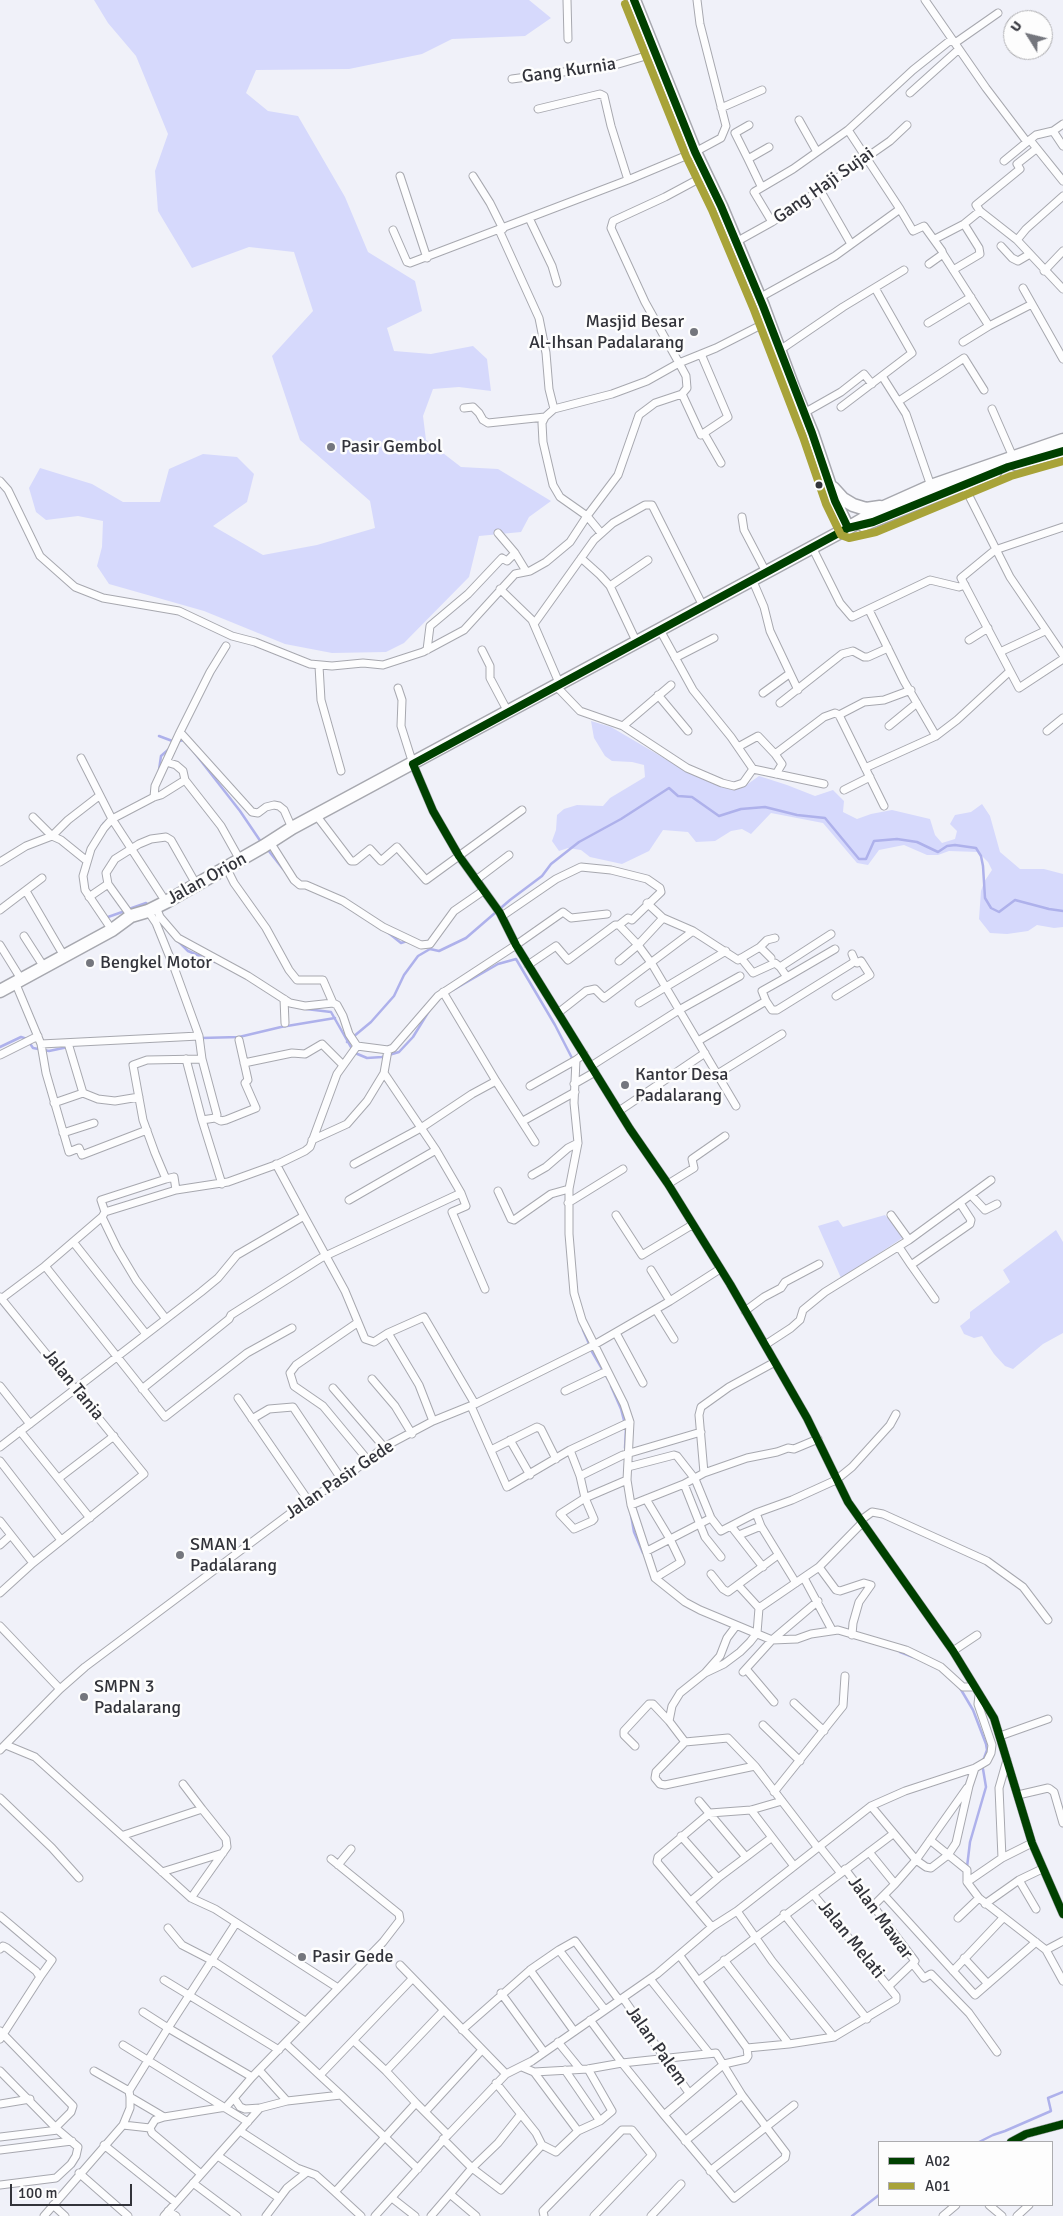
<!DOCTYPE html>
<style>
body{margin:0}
#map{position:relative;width:1063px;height:2216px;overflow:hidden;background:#f0f1f9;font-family:Signika,sans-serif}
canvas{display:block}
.legend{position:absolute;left:878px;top:2141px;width:175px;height:65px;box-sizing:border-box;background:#fdfdfd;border:1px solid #acacaf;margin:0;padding:6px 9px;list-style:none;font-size:15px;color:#32333a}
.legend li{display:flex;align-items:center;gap:10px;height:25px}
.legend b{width:25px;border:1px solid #acacaf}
.north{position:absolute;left:1003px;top:10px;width:50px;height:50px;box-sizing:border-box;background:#fdfdfd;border:1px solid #acacaf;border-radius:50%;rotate:306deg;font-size:14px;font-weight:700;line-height:20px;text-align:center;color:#32333a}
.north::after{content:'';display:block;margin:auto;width:18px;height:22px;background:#74767d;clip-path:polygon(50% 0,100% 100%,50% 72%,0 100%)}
.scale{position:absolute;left:10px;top:2184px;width:122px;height:22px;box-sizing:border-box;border:2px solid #32333a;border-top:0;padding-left:6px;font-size:15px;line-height:18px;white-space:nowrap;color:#32333a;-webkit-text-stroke:4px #fdfdfd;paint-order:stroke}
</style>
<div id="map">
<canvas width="1063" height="2216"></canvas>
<ul class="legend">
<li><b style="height:6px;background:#004000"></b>A02</li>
<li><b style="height:6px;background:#a8a339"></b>A01</li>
</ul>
<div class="north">U</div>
<div class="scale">100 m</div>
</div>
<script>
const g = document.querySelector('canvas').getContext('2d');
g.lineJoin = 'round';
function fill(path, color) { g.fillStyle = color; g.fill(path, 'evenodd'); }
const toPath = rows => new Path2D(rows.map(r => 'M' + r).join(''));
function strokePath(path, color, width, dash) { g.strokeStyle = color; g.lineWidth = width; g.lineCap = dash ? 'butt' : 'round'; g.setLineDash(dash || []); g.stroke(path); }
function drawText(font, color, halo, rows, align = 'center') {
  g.font = font + ' Signika,sans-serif'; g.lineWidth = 5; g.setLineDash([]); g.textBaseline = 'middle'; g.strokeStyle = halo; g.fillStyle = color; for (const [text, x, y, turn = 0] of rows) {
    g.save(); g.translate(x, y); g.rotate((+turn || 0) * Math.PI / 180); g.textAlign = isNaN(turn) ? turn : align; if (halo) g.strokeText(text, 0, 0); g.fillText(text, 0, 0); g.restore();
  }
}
fill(toPath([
 [94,0,529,0,551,18,525,36,452,39,422,54,349,69,256,70,246,93,268,111,298,116,345,197,368,252,415,281,422,311,387,328,394,351,431,354,473,346,487,359,491,391,459,387,433,389,423,416,426,440,461,467,498,469,551,501,529,517,521,532,479,536,469,577,404,643,386,652,332,653,285,644,204,611,109,584,97,566,102,547,103,521,78,516,46,520,36,512,29,488,40,468,92,484,123,502,160,502,169,469,203,454,237,457,254,474,247,502,213,526,263,555,317,545,375,528,370,501,300,440,272,356,313,311,294,252,249,247,192,268,158,211,155,171,168,134,136,56,108,23],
 [591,721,611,727,674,764,732,790,745,786,759,776,787,785,815,796,833,790,844,801,843,812,857,819,871,814,892,810,930,819,935,835,942,843,955,839,957,831,950,824,955,815,971,812,982,804,990,816,1000,852,1020,869,1044,869,1063,874,1063,927,1054,928,1037,925,1028,931,1007,934,990,933,979,919,981,891,984,882,992,870,988,862,978,852,949,851,938,855,927,855,904,845,879,850,868,865,857,863,823,823,771,813,751,834,742,829,731,831,715,841,696,842,688,832,663,830,649,851,622,864,590,857,581,850,568,848,559,851,552,841,556,830,557,815,564,809,577,805,603,806,610,798,645,777,644,765,632,762,612,761,605,756,594,738],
 [885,1215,904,1237,841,1278,818,1226,838,1220,843,1227],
 [1056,1230,1063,1242,1063,1333,1043,1344,1013,1369,1005,1366,994,1354,982,1336,974,1338,964,1334,960,1326,970,1318,970,1312,1010,1282,1003,1270]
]), '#d6d9fc');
strokePath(toPath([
 [159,736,175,742,184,740],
 [194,752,240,811,261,842],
 [159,770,161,756,169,749],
 [97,834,104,823],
 [268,850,283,869],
 [129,909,146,903,148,905],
 [108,917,125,911],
 [386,931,401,943,407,941],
 [177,940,188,951,215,962],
 [453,990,498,964,516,959,555,1025,573,1060],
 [306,1009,331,1012,352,1049],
 [201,1038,239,1037,281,1027,335,1018],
 [347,1042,371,1022,394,996,404,975,418,956,430,949,439,951,466,938,510,900,542,876,551,864,579,842,621,819,669,788,678,796,692,797,719,816,741,809,765,807,797,815,825,818,859,859,866,859,874,841,897,839,917,842,938,852,947,846,955,845,976,848,981,856,983,866,985,898,991,908,999,912,1015,900,1049,909,1063,911],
 [0,1047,21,1037,27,1039,33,1048,49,1051,68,1047],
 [355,1053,367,1058,382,1057,399,1052,413,1037,429,1011],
 [583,1330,590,1346],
 [591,1350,608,1379],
 [611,1386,621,1409,626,1428,625,1448],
 [631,1515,634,1532,643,1553],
 [900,1652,913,1657],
 [960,1688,973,1710,986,1744,987,1750,983,1761],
 [967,1867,970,1842,986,1787,983,1769],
 [979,2142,993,2135,1005,2131,1051,2111,1048,2098,1063,2092],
 [852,2216,879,2195]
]), '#aeb1eb', 2.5);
const street = toPath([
 [567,0,568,39],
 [925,0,986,88,1027,142,1036,135,1053,131,1063,146],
 [955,43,998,13],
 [512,79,615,65,656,53],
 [910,93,959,49],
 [721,108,762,90],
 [538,109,600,94,604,96,611,126,628,180],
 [799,120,817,152],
 [848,130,900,209],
 [1053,131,1063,124],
 [1030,140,1063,181],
 [748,159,735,133,749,125],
 [1004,161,1027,142],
 [706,175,665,197,613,221,611,228,645,302,679,363,716,348,769,321],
 [400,176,427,258],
 [473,176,490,203,503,229],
 [761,186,748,159,769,147],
 [820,190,851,244],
 [980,211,976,205,1020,169,1017,164,1036,149],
 [529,218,552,266,557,283],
 [772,222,754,192,793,169,848,130,913,70,952,39],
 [393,230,407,262,410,263,628,180,695,152,721,138,726,126,700,24,697,0],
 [499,230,539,318,546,353,549,389,554,409],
 [935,239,964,224,980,211,1017,240,1063,289],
 [1017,240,1026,229,1063,196],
 [736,242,772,222,820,190,890,141,907,125],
 [1001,246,1012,258,1018,261,1030,254],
 [943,254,989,326,963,342],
 [953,270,980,254,979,248,964,224],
 [1044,271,1063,251],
 [1023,288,1063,359],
 [759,298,835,256,900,209,913,231,924,226,942,251,943,254,929,264],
 [928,323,971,297],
 [989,326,1032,304],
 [780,350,843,307,904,270],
 [882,376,906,414,931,486],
 [682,394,701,435,728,417,701,354],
 [899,401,964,358,984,390],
 [841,407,912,353,875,288],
 [464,408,473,407,479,413,483,420,488,423,545,417],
 [992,409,1013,457],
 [804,413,841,392,864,374,872,384],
 [705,435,721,463],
 [0,481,8,490,40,556,75,587,103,598,179,611,232,636,255,642,310,664,332,666,363,663,383,665,423,652,464,630,515,574,530,571,546,562,570,542,587,516,618,475,639,415,655,403,682,394,687,388,686,376,679,363,647,381,612,394,554,409,545,417,542,423,543,442,553,485,560,497,587,516,601,533],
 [963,484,1010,577,1063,655],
 [742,517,744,530,766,572],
 [1063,527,995,550,961,578,1019,688,1063,659],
 [498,533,515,553,526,571],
 [812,547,840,603,852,617,930,580,959,587,965,585],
 [581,558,600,575,610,586,637,643],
 [752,579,764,607,770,631,798,690],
 [610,586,648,560],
 [500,589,532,620,560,685],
 [869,610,904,681,936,736],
 [534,624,594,540,613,523,645,505,652,505,703,606],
 [660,630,693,690,731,737,753,769,824,784],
 [969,640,988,628],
 [427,650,430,626,468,594,502,558,507,561,515,553],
 [482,650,490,666,490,678,508,712],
 [1000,652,1045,631],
 [675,658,714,638],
 [319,666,321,700,341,771],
 [556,686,580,711,623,726,687,768,722,783,734,786,743,783,753,769],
 [398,688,402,700,401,726,413,764,433,811,459,856,500,913,516,945,630,1129,668,1184,730,1284,807,1418,848,1502,953,1651,994,1718,1032,1843,1063,1914],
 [763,693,789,674],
 [658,695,688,731],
 [780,703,842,654,853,651,864,657,868,657,888,648],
 [839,715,884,806],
 [623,726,671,685],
 [889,726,917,703],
 [1047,731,1063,718],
 [180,732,252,812,258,813,266,807,274,805,279,806,284,810,292,828],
 [738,747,758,736,775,754],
 [81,758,112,819,166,902],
 [166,762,176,765,183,771,185,780,221,826,240,860],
 [865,768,936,736,957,720,1010,671],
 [776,774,782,764,775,754,824,717,835,713,839,715,864,702,884,700,911,690],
 [844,790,870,777],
 [154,797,155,786,180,732,210,672,226,646],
 [316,815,351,861,355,861,370,849,381,861,397,847,426,880,522,810],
 [33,817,52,836,61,840,87,861],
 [270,842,294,880,300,885,306,885,343,901,383,927,421,945,430,944,454,911,483,891],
 [0,862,26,846,52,836,68,820,99,796],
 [226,867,234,883,266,928,289,970,297,980,323,980,333,1003],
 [476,880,509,855],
 [26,891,64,956],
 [89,897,108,884],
 [647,903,663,918,693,931,738,960,760,947,767,940,775,938],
 [156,907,160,917,178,938,248,976,290,1003,305,1006,333,1003,337,1005,343,1016,349,1034,357,1046],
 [0,910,42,878],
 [148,911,156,923,175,970,199,1036,202,1059,217,1115,215,1118,202,1120],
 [131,916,108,884,106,873,115,859,139,844,151,839,166,837,171,840,196,884],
 [502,916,556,879,581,867,611,870,647,879,660,888,661,892,632,920,628,918,619,925],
 [112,930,85,890,83,876,91,849,104,828,112,819,154,797,161,795,185,780],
 [831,934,780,967,787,977,762,991,766,1001,772,1010,777,1010,851,964,855,961,852,954],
 [24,936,44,967],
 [0,945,21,979],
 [760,947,771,958],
 [741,958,753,973,775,963,780,967],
 [619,961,638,945,663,918],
 [528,965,556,946,568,960,615,925,619,925,638,945,652,964,736,1106],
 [787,977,835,949],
 [15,982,41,1044,46,1073,69,1152,79,1148,82,1155,147,1130],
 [443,992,496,1081,535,1142],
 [836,996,870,975,861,961,857,963,855,961],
 [284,999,285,1023],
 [639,1003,726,951],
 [558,1013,586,991,595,989,604,998,693,931],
 [698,1041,766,1001],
 [68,1043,83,1093],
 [41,1044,199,1036],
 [388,1050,384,1073,436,1150,461,1193,466,1206,452,1212,485,1289],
 [584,1054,576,1060,574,1103,578,1143,569,1189,569,1234,574,1293,582,1320,624,1404,630,1422,627,1480,631,1505,655,1578,685,1602,700,1610,772,1640,797,1639,811,1634,838,1630,906,1650,941,1667,963,1687,975,1687],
 [0,1055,38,1036],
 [186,1059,202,1120,222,1184],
 [244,1063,292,1053,305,1054,322,1044,342,1064],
 [591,1066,679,1010,740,976],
 [719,1073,782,1034],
 [574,1084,595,1072],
 [530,1086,576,1060],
 [54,1103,83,1093,98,1099,115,1101,139,1097],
 [619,1111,705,1053],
 [215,1118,221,1121,226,1120,256,1108,245,1083,248,1080,239,1040],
 [523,1121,575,1092],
 [63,1133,94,1123],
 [312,1140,347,1124,367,1101,384,1073],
 [276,1164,304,1216],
 [354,1164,421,1128,472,1094,496,1081],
 [532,1175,546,1167,568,1148,578,1143],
 [668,1184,694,1168,692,1159,725,1136],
 [176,1190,174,1177,166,1179,155,1153,143,1120,133,1065,147,1060,202,1059],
 [498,1191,511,1219,514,1220,551,1194,569,1189],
 [971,1195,985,1210,997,1204],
 [349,1200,436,1150],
 [568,1203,623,1169],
 [105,1212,176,1190,228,1182,278,1164,305,1151,310,1147,337,1074,357,1046,388,1050,393,1048,438,996,516,945,563,912,571,918,607,914],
 [616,1215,642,1255,692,1225],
 [891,1215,909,1240,991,1180],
 [74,1243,146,1334],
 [899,1247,911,1265],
 [45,1266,102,1217],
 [651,1270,670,1301],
 [0,1297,144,1474,33,1563,0,1593],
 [1,1299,45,1266,165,1417,247,1353,292,1328],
 [935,1299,911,1265,970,1224,971,1220,960,1203],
 [656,1310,674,1339],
 [745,1311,764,1297,781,1288,785,1282,819,1264],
 [166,1319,136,1280,117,1248,102,1217,105,1212,101,1200,166,1179],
 [357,1323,296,1365,290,1373,294,1386,323,1406,367,1459],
 [388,1333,424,1317,475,1404],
 [616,1333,643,1383],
 [765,1345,791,1328,800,1320,803,1310,825,1292,909,1240],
 [372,1379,395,1406,412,1434],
 [0,1386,30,1424],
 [333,1388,384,1447],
 [142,1389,229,1319,231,1315,321,1258,461,1193],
 [565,1391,607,1371],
 [238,1398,308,1500],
 [471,1406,507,1487,570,1450,630,1422],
 [252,1419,269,1409,293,1407,342,1480],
 [20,1431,90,1518],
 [510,1440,530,1475],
 [0,1447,201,1292,218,1278,237,1255,304,1216,345,1291,365,1339,374,1342,388,1333,419,1385,433,1421],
 [491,1450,537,1427,541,1429,556,1459],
 [570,1450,580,1476,585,1498,594,1519,592,1521,574,1529,560,1514,585,1498,627,1480],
 [0,1461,61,1540],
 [628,1467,674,1455,677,1456,695,1479,711,1518,721,1531,756,1513,792,1500,836,1480,852,1467,890,1425,896,1414],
 [704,1473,747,1458,777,1452,788,1448,794,1449,818,1439],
 [580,1476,623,1455,701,1432],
 [59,1478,114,1436],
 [684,1484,705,1537,721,1557],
 [646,1499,670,1539,681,1562,655,1578],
 [631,1505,684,1484,704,1473,699,1415,701,1407,729,1387,775,1362],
 [756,1513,761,1526,796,1583],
 [861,1520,872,1512,883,1514,987,1561,1023,1587,1048,1620],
 [0,1521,33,1563],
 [731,1526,763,1567],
 [739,1535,761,1526],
 [0,1545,11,1535],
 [647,1551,711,1518],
 [819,1567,836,1590,840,1591,864,1583,871,1585,859,1602,853,1623,852,1635],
 [711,1574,723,1589,728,1592,778,1555],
 [804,1578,832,1630],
 [738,1585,759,1608],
 [0,1626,60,1689],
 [953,1651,977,1635],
 [746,1669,774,1702],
 [743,1672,772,1640,818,1601],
 [705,1673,724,1664,740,1652,750,1642,757,1633,759,1608,819,1567,862,1523],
 [794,1703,824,1731],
 [763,1725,800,1761],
 [1000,1736,1048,1719],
 [685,1742,669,1721,672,1706,680,1693,705,1673,720,1656,727,1638,736,1626],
 [6,1745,35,1757,191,1898,215,1909,338,1988],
 [635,1746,624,1735,624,1731,649,1704,653,1704,669,1721],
 [0,1750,60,1689,85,1667,308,1500,342,1480,384,1447,433,1421,475,1404,594,1345,670,1301,720,1269],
 [755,1766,665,1785,660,1784,655,1778,656,1772,685,1742,728,1738,755,1766,818,1848],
 [183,1784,202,1809],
 [774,1792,843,1706,845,1676],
 [1018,1795,1048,1788,1050,1789,1054,1792,1063,1823],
 [0,1798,52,1848,79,1878],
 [699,1801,746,1857,771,1838],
 [871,1806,916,1860,926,1867,931,1868,948,1855,956,1843,969,1786,975,1768],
 [751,1810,794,1866],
 [124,1835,202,1809,226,1839,227,1847,191,1898],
 [681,1836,718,1878,746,1857],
 [930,1840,967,1870,967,1882,979,1898,1046,1950,1063,1981],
 [820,1847,840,1872],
 [869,1852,895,1884],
 [1002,1858,999,1788,1007,1760],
 [338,1865,351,1849],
 [845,1869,915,1961,889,1986],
 [162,1872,223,1853],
 [1019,1880,1036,1909],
 [967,1882,1002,1858,1032,1843],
 [884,1895,975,1995,1036,1942],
 [691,1901,718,1878],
 [985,1904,1019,1880,1042,1869],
 [874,1905,895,1884,916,1860,967,1788],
 [737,1911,772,1961,834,2037,896,2000,896,1996,813,1894],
 [784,1914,867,2019],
 [0,1916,52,1960,40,1977],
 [958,1918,979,1898],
 [236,1923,168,2028,252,2077],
 [712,1927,657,1862,658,1857,710,1813,751,1810,782,1801],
 [168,1928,182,1945,213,1961,305,2021],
 [0,1949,3,1946,7,1948,36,1971,40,1977,0,2039],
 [559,1950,575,1941,619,2000],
 [1046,1950,1063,1941],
 [964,1958,988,1984],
 [724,1960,789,2044,834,2037],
 [913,1964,924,1978,931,1974,969,2013,997,2052],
 [400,1965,506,2074],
 [530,1970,574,2031],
 [953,1971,1003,1918],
 [650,1979,709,2053],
 [164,1980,279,2050],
 [698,1981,893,1834],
 [501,1993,544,2052],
 [623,1998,689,2093],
 [143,2012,168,2028,129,2091,130,2097,164,2117,226,2107,234,2098],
 [462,2030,530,1970,559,1950,605,2010],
 [0,2031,73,2106,71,2112,56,2127],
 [354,2041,386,2071],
 [558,2042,580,2069],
 [123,2045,248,2122],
 [747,2048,789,2044],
 [522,2067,534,2072,578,2131],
 [259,2070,287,2101],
 [565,2070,600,2121],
 [0,2071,58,2130,0,2137],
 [94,2071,129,2091],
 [534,2072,588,2069,622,2063,716,2053,742,2095,786,2153,785,2158,734,2198,664,2115,622,2063,590,2020],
 [320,2075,412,1979],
 [496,2083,536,2133,542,2145,556,2152,578,2131,600,2121,612,2111,588,2069],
 [341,2095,418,2169],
 [130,2097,130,2108,123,2125,150,2128],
 [416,2103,386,2071,443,2011],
 [0,2104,30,2099],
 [260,2108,287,2101,341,2095,285,2043],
 [425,2112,481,2051],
 [521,2114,498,2143,472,2168,501,2190,542,2145],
 [664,2115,724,2064,746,2059,748,2056,747,2048,680,1956],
 [164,2117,155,2120,150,2128,152,2133,201,2174],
 [240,2131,297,2168,316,2175,335,2192,416,2103,448,2135],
 [443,2139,472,2168,450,2194],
 [685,2141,742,2095],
 [1011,2142,1026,2134,1063,2124],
 [104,2145,175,2202],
 [0,2150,72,2141],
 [218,2156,279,2198],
 [710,2171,794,2105],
 [79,2173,128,2216],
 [193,2183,237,2216],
 [0,2185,56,2178,71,2164,76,2156,78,2147,58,2130],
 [335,2192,361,2216],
 [392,2198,415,2216],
 [53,2205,65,2216],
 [989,2205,1002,2216],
 [168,2211,176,2216],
 [44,2216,123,2125],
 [164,2216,260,2108,245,2109,240,2107,234,2098,252,2077,383,1942,400,1920,399,1914,331,1859],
 [266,2216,287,2188,307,2172],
 [375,2216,448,2135,506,2074,532,2061,657,1974,712,1927,737,1911,871,1806,905,1791,975,1768,987,1761,991,1753,992,1745,978,1704,979,1695],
 [431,2216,450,2194,476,2216],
 [544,2216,543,2211,622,2130,632,2130,652,2155,594,2216],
 [651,2216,681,2184],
 [943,2216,956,2205],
 [1017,2216,1029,2205]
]);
const highway = toPath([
 [634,0,695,152,721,206,763,306,793,387,812,433,835,501,848,528],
 [1016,464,1063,451],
 [833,488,843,499,853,505,866,509,880,507],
 [863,525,995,472],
 [0,991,112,930,131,916,148,911,166,902,264,846,292,828,848,528,884,507,931,486,1063,440]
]);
strokePath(street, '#a7a8af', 9);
strokePath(highway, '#a7a8af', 15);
strokePath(street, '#fdfdfe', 7);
strokePath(highway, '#fdfdfe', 12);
strokePath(toPath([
 [634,0,695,152,721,206,763,306,812,433,835,501,848,528],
 [413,764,433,811,459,856,500,913,516,945,630,1129,668,1184,730,1284,807,1418,848,1502,953,1651,994,1718,1032,1843,1063,1914],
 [413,764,848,528,873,522,1008,467,1063,451],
 [1011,2142,1026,2134,1063,2124]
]), '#004000', 8);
strokePath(toPath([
 [625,4,686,156,712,210,754,310,803,437,826,504,841,535,849,538,876,532,1011,476,1063,461]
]), '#a8a339', 8);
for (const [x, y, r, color] of [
 [694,332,5,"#74767d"],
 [331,447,5,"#74767d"],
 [819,485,4.5,"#32333a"],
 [90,963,5,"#74767d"],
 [625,1085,5,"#74767d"],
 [180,1555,5,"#74767d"],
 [84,1697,5,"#74767d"],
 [302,1957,5,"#74767d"]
]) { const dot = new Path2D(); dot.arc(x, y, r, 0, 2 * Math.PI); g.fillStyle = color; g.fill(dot); strokePath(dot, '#fdfdfd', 2); }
drawText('18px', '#32333a', '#fdfdfd', [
 ["Gang Kurnia",569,71,-8],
 ["Gang Haji Sujai",824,186,-35],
 ["Jalan Orion",207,879,-29],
 ["Jalan Tania",73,1385,51],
 ["Jalan Pasir Gede",340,1480,-34],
 ["Jalan Mawar",880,1918,54],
 ["Jalan Melati",851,1940,51],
 ["Jalan Palem",656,2046,55]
]);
drawText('18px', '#32333a', '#fdfdfd', [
 ["Masjid Besar",684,322,"right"],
 ["Al-Ihsan Padalarang",684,343,"right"],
 ["Pasir Gembol",341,447],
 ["Bengkel Motor",100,963],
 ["Kantor Desa",635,1075],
 ["Padalarang",635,1096],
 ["SMAN 1",190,1545],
 ["Padalarang",190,1566],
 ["SMPN 3",94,1687],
 ["Padalarang",94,1708],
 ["Pasir Gede",312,1957]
], 'left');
</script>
